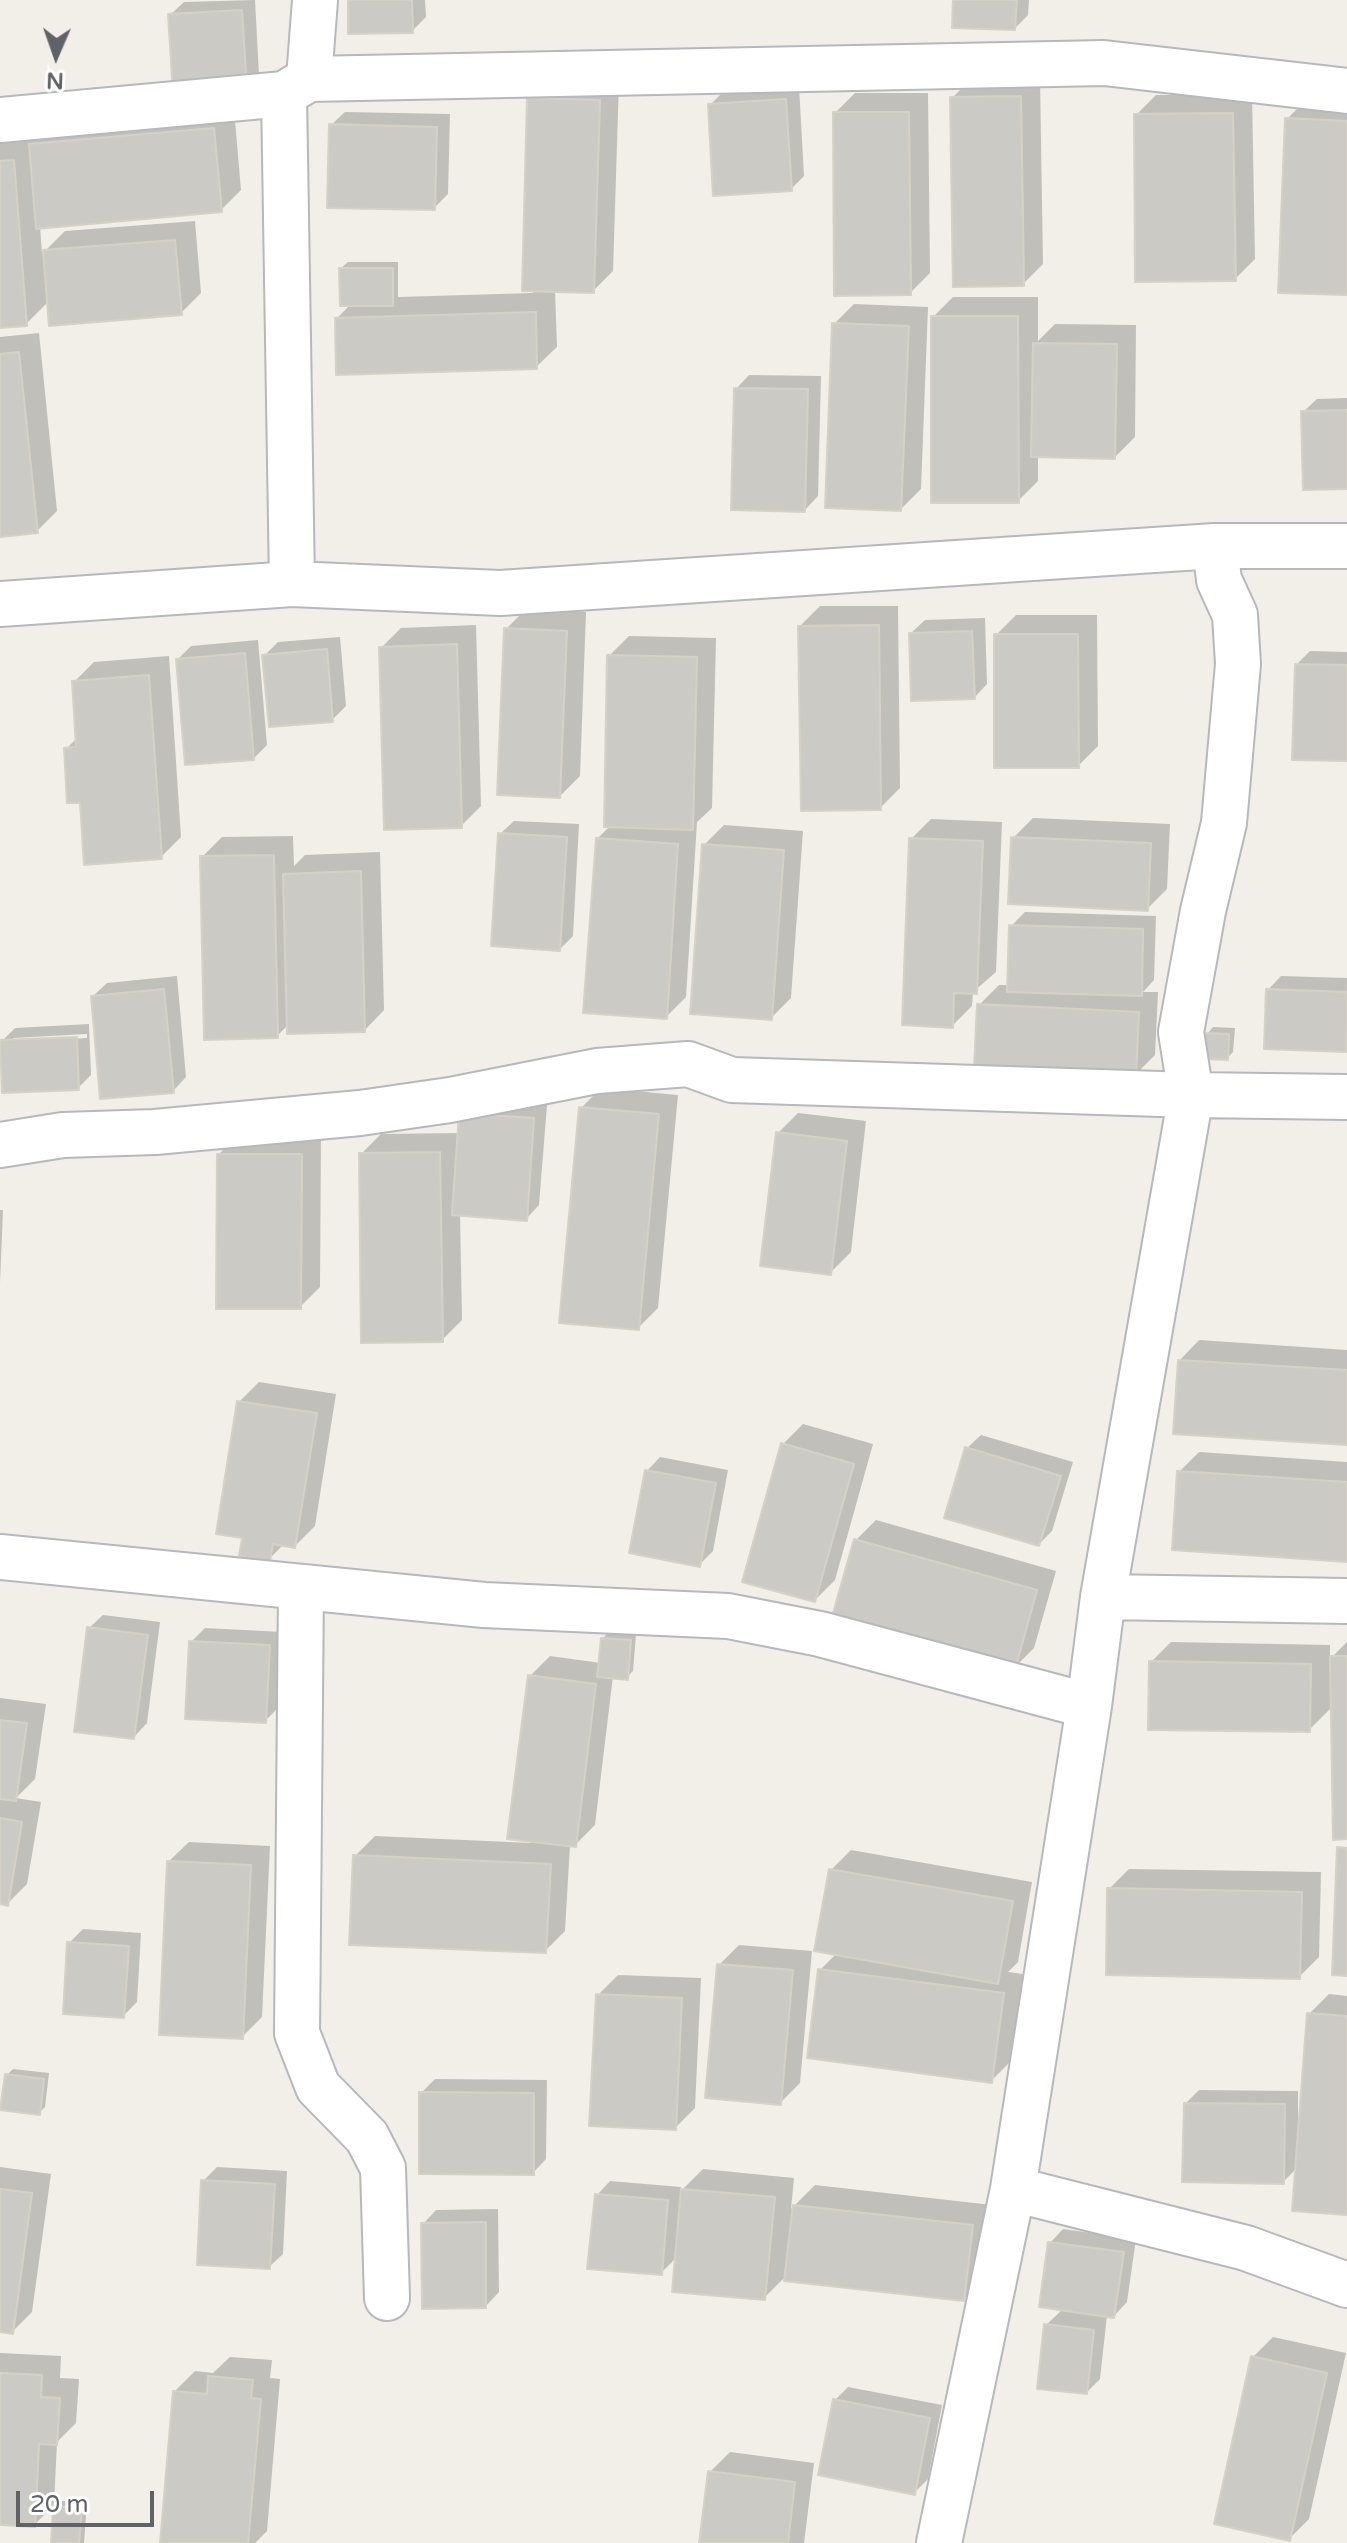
<!DOCTYPE html>
<style>
body{margin:0}
#map{position:relative;width:1347px;height:2543px;overflow:hidden;background:#f1efe8;font-family:"Varela Round",sans-serif}
canvas{display:block}
.north{position:absolute;left:16px;top:16px;width:80px;height:80px;-webkit-text-stroke:6px #fff;paint-order:stroke;rotate:182deg;font-size:22px;font-weight:700;line-height:32px;text-align:center;color:#5f6368}
.north::after{content:'';display:block;margin:auto;width:28px;height:36px;background:#5f6368;clip-path:polygon(50% 0,100% 100%,50% 72%,0 100%)}
.scale{position:absolute;left:16px;top:2491px;width:138px;height:36px;box-sizing:border-box;border:4px solid #5f6368;border-top:0;padding-left:10px;font-size:24px;line-height:28px;white-space:nowrap;color:#5f6368;-webkit-text-stroke:6px #fff;paint-order:stroke}
</style>
<div id="map">
<canvas width="1347" height="2543"></canvas>
<div class="north">N</div>
<div class="scale">20 m</div>
</div>
<script>
const g = document.querySelector('canvas').getContext('2d');
g.lineJoin = 'round';
function fill(path, color) { g.fillStyle = color; g.fill(path, 'evenodd'); }
const toPath = rows => new Path2D(rows.map(r => 'M' + r).join(''));
function strokePath(path, color, width, dash) { g.strokeStyle = color; g.lineWidth = width; g.lineCap = dash ? 'butt' : 'round'; g.setLineDash(dash || []); g.stroke(path); }
fill(toPath([
 [255,0,259,75,246,88,170,15,184,2],
 [350,0,425,0,426,17,412,31],
 [955,0,1029,0,1028,15,1015,28],
 [1040,77,1043,264,1023,284,952,98,972,78],
 [549,78,619,81,613,271,593,291,555,290,557,347,536,367,337,318,351,304,341,268,348,262,398,262,398,297,533,293,529,99],
 [799,86,804,176,791,189,710,105,724,91],
 [855,93,928,93,930,273,910,293,835,113],
 [1252,94,1255,259,1235,279,1136,115,1156,95],
 [1307,99,1347,101,1347,293,1287,119],
 [234,109,241,190,221,210,40,226,42,254,65,231,195,221,201,293,181,313,49,301,26,324,0,326,0,143,35,140,51,125],
 [345,112,450,114,448,194,434,208,331,125],
 [953,297,1038,297,1038,341,1055,324,1136,325,1135,437,1115,457,1038,456,1038,481,1018,501,933,317],
 [854,304,928,307,921,489,901,509,834,324],
 [39,333,57,511,37,531,0,535,0,337],
 [749,375,821,376,818,496,805,510,736,389],
 [1347,398,1347,487,1303,412,1317,399],
 [820,606,898,606,900,788,880,808,800,626],
 [526,609,586,612,580,776,560,796,506,629],
 [1016,615,1097,615,1098,746,1078,766,996,635],
 [985,618,987,684,974,698,911,633,925,620],
 [476,625,481,806,461,826,381,648,401,628],
 [629,636,716,638,712,808,697,822,686,997,666,1017,597,839,611,825,609,656],
 [340,637,346,706,332,720,264,656,278,642],
 [258,640,267,745,254,758,178,659,191,646],
 [1310,651,1347,652,1347,759,1297,664],
 [169,656,181,837,161,857,81,801,66,749,77,738,74,682,94,662],
 [1033,818,1170,824,1167,889,1147,909,1013,838],
 [931,819,1002,822,996,972,973,992,972,1006,952,1026,911,839],
 [514,821,579,824,573,936,560,949,500,834],
 [724,825,803,831,791,998,771,1018,704,845],
 [293,836,294,866,305,855,380,852,384,1010,364,1031,289,1024,277,1036,202,857,222,837],
 [1025,912,1156,916,1154,980,1143,992,1158,992,1155,1055,1135,1075,979,1005,999,985,1009,985,1011,926],
 [177,976,186,1077,173,1091,93,996,107,983],
 [1281,976,1347,978,1346,1050,1268,990],
 [89,1024,91,1075,78,1088,2,1041,15,1028],
 [87,1034,87,1038,13,1042,13,1038],
 [1213,1027,1235,1028,1233,1052,1227,1058,1207,1034],
 [601,1088,678,1095,658,1308,638,1328,581,1108],
 [474,1101,547,1105,539,1205,526,1219,460,1214,462,1320,442,1340,361,1154,381,1134,459,1133],
 [798,1113,866,1121,851,1252,831,1272,778,1133],
 [239,1134,321,1135,320,1287,300,1307,219,1154],
 [0,1210,3,1210,0,1283],
 [1199,1340,1347,1350,1347,1443,1179,1361],
 [259,1382,336,1394,315,1526,295,1546,284,1544,269,1559,244,1537,239,1402],
 [803,1424,873,1444,835,1580,815,1600,783,1444],
 [981,1435,1073,1462,1052,1531,1039,1544,967,1448],
 [1199,1452,1347,1462,1347,1560,1179,1472],
 [660,1457,728,1470,713,1551,700,1564,647,1471],
 [876,1520,1056,1571,1034,1648,1014,1668,856,1540],
 [103,1615,160,1622,147,1723,134,1737,89,1628],
 [205,1628,283,1632,278,1708,265,1721,191,1642],
 [609,1632,636,1634,633,1671,627,1677,613,1676,595,1825,575,1845,570,1845,565,1931,545,1951,355,1856,375,1836,531,1843,530,1676,550,1656,601,1663,603,1638],
 [1171,1642,1330,1645,1330,1659,1347,1642,1347,1837,1333,1706,1309,1730,1151,1662],
 [0,1698,46,1704,35,1779,16,1798,41,1802,27,1884,7,1904,0,1902],
 [189,1842,270,1846,262,2017,242,2037,168,1862],
 [851,1850,1032,1882,1018,1962,1008,1972,1023,1974,1011,2061,991,2081,820,1970,837,1953,831,1870],
 [1129,1869,1321,1872,1319,1957,1299,1977,1109,1889],
 [83,1929,141,1933,137,2002,123,2016,69,1943],
 [739,1945,812,1951,800,2083,780,2103,719,1965],
 [618,1975,701,1978,695,2108,675,2128,598,1995],
 [1329,1994,1347,1996,1347,2213,1297,2168,1283,2182,1185,2104,1199,2090,1298,2091,1298,2119,1301,2119,1309,2014],
 [13,2069,49,2073,45,2107,39,2113,7,2075],
 [435,2079,547,2080,546,2159,533,2173,421,2093],
 [0,2167,51,2174,32,2312,12,2332,0,2330],
 [217,2167,287,2171,283,2254,269,2267,203,2181],
 [703,2169,794,2178,791,2209,815,2185,992,2205,984,2279,964,2299,783,2279,764,2298,677,2257,661,2273,597,2195,610,2181,681,2187,680,2192],
 [498,2209,499,2292,486,2306,423,2224,436,2210],
 [1063,2229,1136,2239,1127,2302,1114,2316,1107,2315,1100,2379,1087,2392,1046,2325,1063,2309,1050,2243],
 [1273,2337,1346,2353,1309,2519,1289,2539,1253,2357],
 [0,2353,61,2356,60,2378,79,2379,76,2423,57,2442,54,2505,34,2525,0,2523],
 [230,2357,272,2360,270,2378,280,2379,267,2531,255,2543,162,2543,175,2391,195,2371,213,2373],
 [848,2387,942,2405,928,2479,914,2493,835,2400],
 [730,2452,814,2463,804,2543,701,2543,710,2472],
 [62,2501,87,2502,84,2543,53,2543,55,2507]
]), '#0003');
const building = toPath([
 [348,0,412,0,413,33,348,34,348,0],
 [953,0,1017,0,1015,30,952,28,953,0],
 [242,10,247,90,173,94,168,14,242,10],
 [1021,96,1024,286,953,287,950,97,1021,96],
 [527,98,600,100,594,293,522,291,527,98],
 [786,99,792,191,713,196,708,104,786,99],
 [833,112,909,112,911,295,834,296,833,112],
 [1233,113,1236,281,1135,282,1134,114,1233,113],
 [1285,118,1347,121,1347,295,1278,293,1285,118],
 [329,124,437,127,435,210,327,208,329,124],
 [214,128,222,212,36,229,29,144,214,128],
 [14,160,27,326,0,328,0,161,14,160],
 [175,240,182,315,49,326,43,250,175,240],
 [339,268,393,268,393,306,340,306,339,268],
 [536,312,537,369,336,375,335,318,536,312],
 [931,316,1018,316,1019,503,931,503,931,316],
 [832,323,909,326,901,511,825,508,832,323],
 [1033,343,1117,344,1115,459,1031,457,1033,343],
 [19,352,38,533,0,537,0,354,19,352],
 [734,388,808,389,805,512,731,510,734,388],
 [1347,410,1347,489,1303,490,1301,411,1347,410],
 [879,625,881,810,801,811,798,626,879,625],
 [504,628,567,631,560,798,497,795,504,628],
 [972,631,975,699,911,701,909,633,972,631],
 [994,634,1078,634,1079,768,994,768,994,634],
 [457,644,462,828,384,830,379,647,457,644],
 [327,649,333,722,269,727,262,655,327,649],
 [245,653,254,760,185,765,176,659,245,653],
 [607,655,697,657,693,830,604,827,607,655],
 [1295,664,1347,665,1347,761,1292,760,1295,664],
 [149,675,162,859,84,865,80,803,67,803,64,748,76,747,72,681,149,675],
 [498,833,567,837,560,951,491,946,498,833],
 [1011,837,1151,843,1148,911,1008,904,1011,837],
 [596,838,678,844,667,1019,583,1013,596,838],
 [909,838,983,841,977,994,954,993,953,1028,902,1025,909,838],
 [702,844,784,850,772,1020,690,1014,702,844],
 [274,855,278,1038,204,1040,200,856,274,855],
 [361,871,365,1032,287,1034,283,874,361,871],
 [1009,925,1143,929,1142,996,1007,992,1009,925],
 [164,989,174,1093,100,1099,91,996,164,989],
 [1266,989,1347,992,1346,1052,1264,1049,1266,989],
 [977,1004,1139,1012,1136,1077,974,1068,977,1004],
 [1205,1033,1229,1034,1228,1060,1203,1059,1205,1033],
 [77,1037,79,1090,2,1093,0,1040,77,1037],
 [579,1107,659,1114,639,1330,559,1323,579,1107],
 [459,1113,534,1118,527,1221,452,1215,459,1113],
 [776,1132,847,1141,831,1275,760,1266,776,1132],
 [440,1152,443,1342,361,1343,359,1153,440,1152],
 [217,1154,302,1154,301,1309,216,1309,217,1154],
 [1178,1360,1347,1370,1347,1445,1173,1434,1178,1360],
 [237,1401,317,1413,295,1548,273,1544,270,1561,239,1556,242,1538,216,1534,237,1401],
 [781,1443,854,1464,815,1602,742,1582,781,1443],
 [965,1447,1061,1476,1039,1546,944,1518,965,1447],
 [645,1470,716,1483,700,1567,629,1553,645,1470],
 [1177,1471,1347,1482,1347,1562,1172,1550,1177,1471],
 [854,1539,1037,1590,1015,1670,831,1620,854,1539],
 [87,1627,148,1635,134,1739,74,1732,87,1627],
 [601,1638,631,1640,628,1680,597,1677,601,1638],
 [189,1641,270,1645,266,1723,185,1719,189,1641],
 [1330,1656,1347,1656,1347,1839,1333,1840,1330,1656],
 [1149,1661,1311,1664,1310,1732,1148,1730,1149,1661],
 [528,1675,596,1684,576,1847,507,1839,528,1675],
 [0,1720,27,1723,16,1801,0,1799,0,1720],
 [0,1818,22,1822,8,1906,0,1904,0,1818],
 [1337,1847,1347,1848,1347,1976,1332,1975,1337,1847],
 [353,1855,551,1864,546,1953,349,1945,353,1855],
 [167,1861,251,1865,243,2039,159,2035,167,1861],
 [829,1869,1013,1901,998,1984,814,1951,829,1869],
 [1107,1888,1302,1892,1300,1979,1106,1975,1107,1888],
 [67,1942,129,1946,124,2018,63,2014,67,1942],
 [717,1964,793,1970,781,2105,705,2098,717,1964],
 [818,1969,1004,1993,992,2083,807,2058,818,1969],
 [596,1994,682,1998,676,2130,589,2126,596,1994],
 [1307,2013,1347,2016,1347,2215,1292,2211,1307,2013],
 [5,2074,44,2079,40,2115,0,2110,5,2074],
 [419,2092,534,2093,534,2175,419,2174,419,2092],
 [1184,2103,1285,2104,1284,2184,1182,2182,1184,2103],
 [201,2180,275,2184,270,2269,197,2265,201,2180],
 [0,2189,32,2193,13,2334,0,2332,0,2189],
 [681,2189,775,2197,765,2300,672,2292,681,2189],
 [595,2194,668,2200,662,2275,587,2269,595,2194],
 [793,2205,973,2225,964,2301,784,2281,793,2205],
 [486,2222,486,2308,422,2309,421,2223,486,2222],
 [1048,2242,1124,2252,1114,2318,1039,2307,1048,2242],
 [1044,2324,1094,2330,1087,2394,1037,2389,1044,2324],
 [1251,2356,1327,2373,1290,2541,1214,2524,1251,2356],
 [0,2373,42,2375,41,2397,60,2398,57,2445,39,2444,35,2527,0,2525,0,2373],
 [208,2376,253,2380,251,2398,261,2399,248,2543,160,2543,173,2391,207,2394,208,2376],
 [833,2399,930,2418,915,2495,818,2475,833,2399],
 [708,2471,795,2482,788,2543,699,2543,708,2471],
 [53,2506,82,2508,79,2543,51,2543,53,2506]
]);
fill(building, '#cccac5');
strokePath(building, '#d6d1c6', 2);
const minor = toPath([
 [309,79,1104,63,1347,91],
 [0,120,284,94],
 [292,584,284,94,309,79,315,0],
 [0,604,292,584,500,593,1215,546,1347,546],
 [0,1145,63,1135,155,1132,360,1113,450,1100,597,1071,688,1064,732,1080,1191,1095,1347,1097],
 [0,1557,484,1605,728,1616,820,1634,1089,1706],
 [301,1587,297,2033,318,2087,367,2137,383,2168,387,2298],
 [1103,1597,1347,1601],
 [1013,2189,1246,2248,1347,2285],
 [939,2543,1013,2189,1089,1706,1103,1597,1191,1095,1181,1032,1203,911,1224,823,1238,664,1235,615,1219,580,1215,546]
]);
strokePath(minor, '#b5b8bc', 48);
strokePath(minor, '#fff', 44);
</script>
